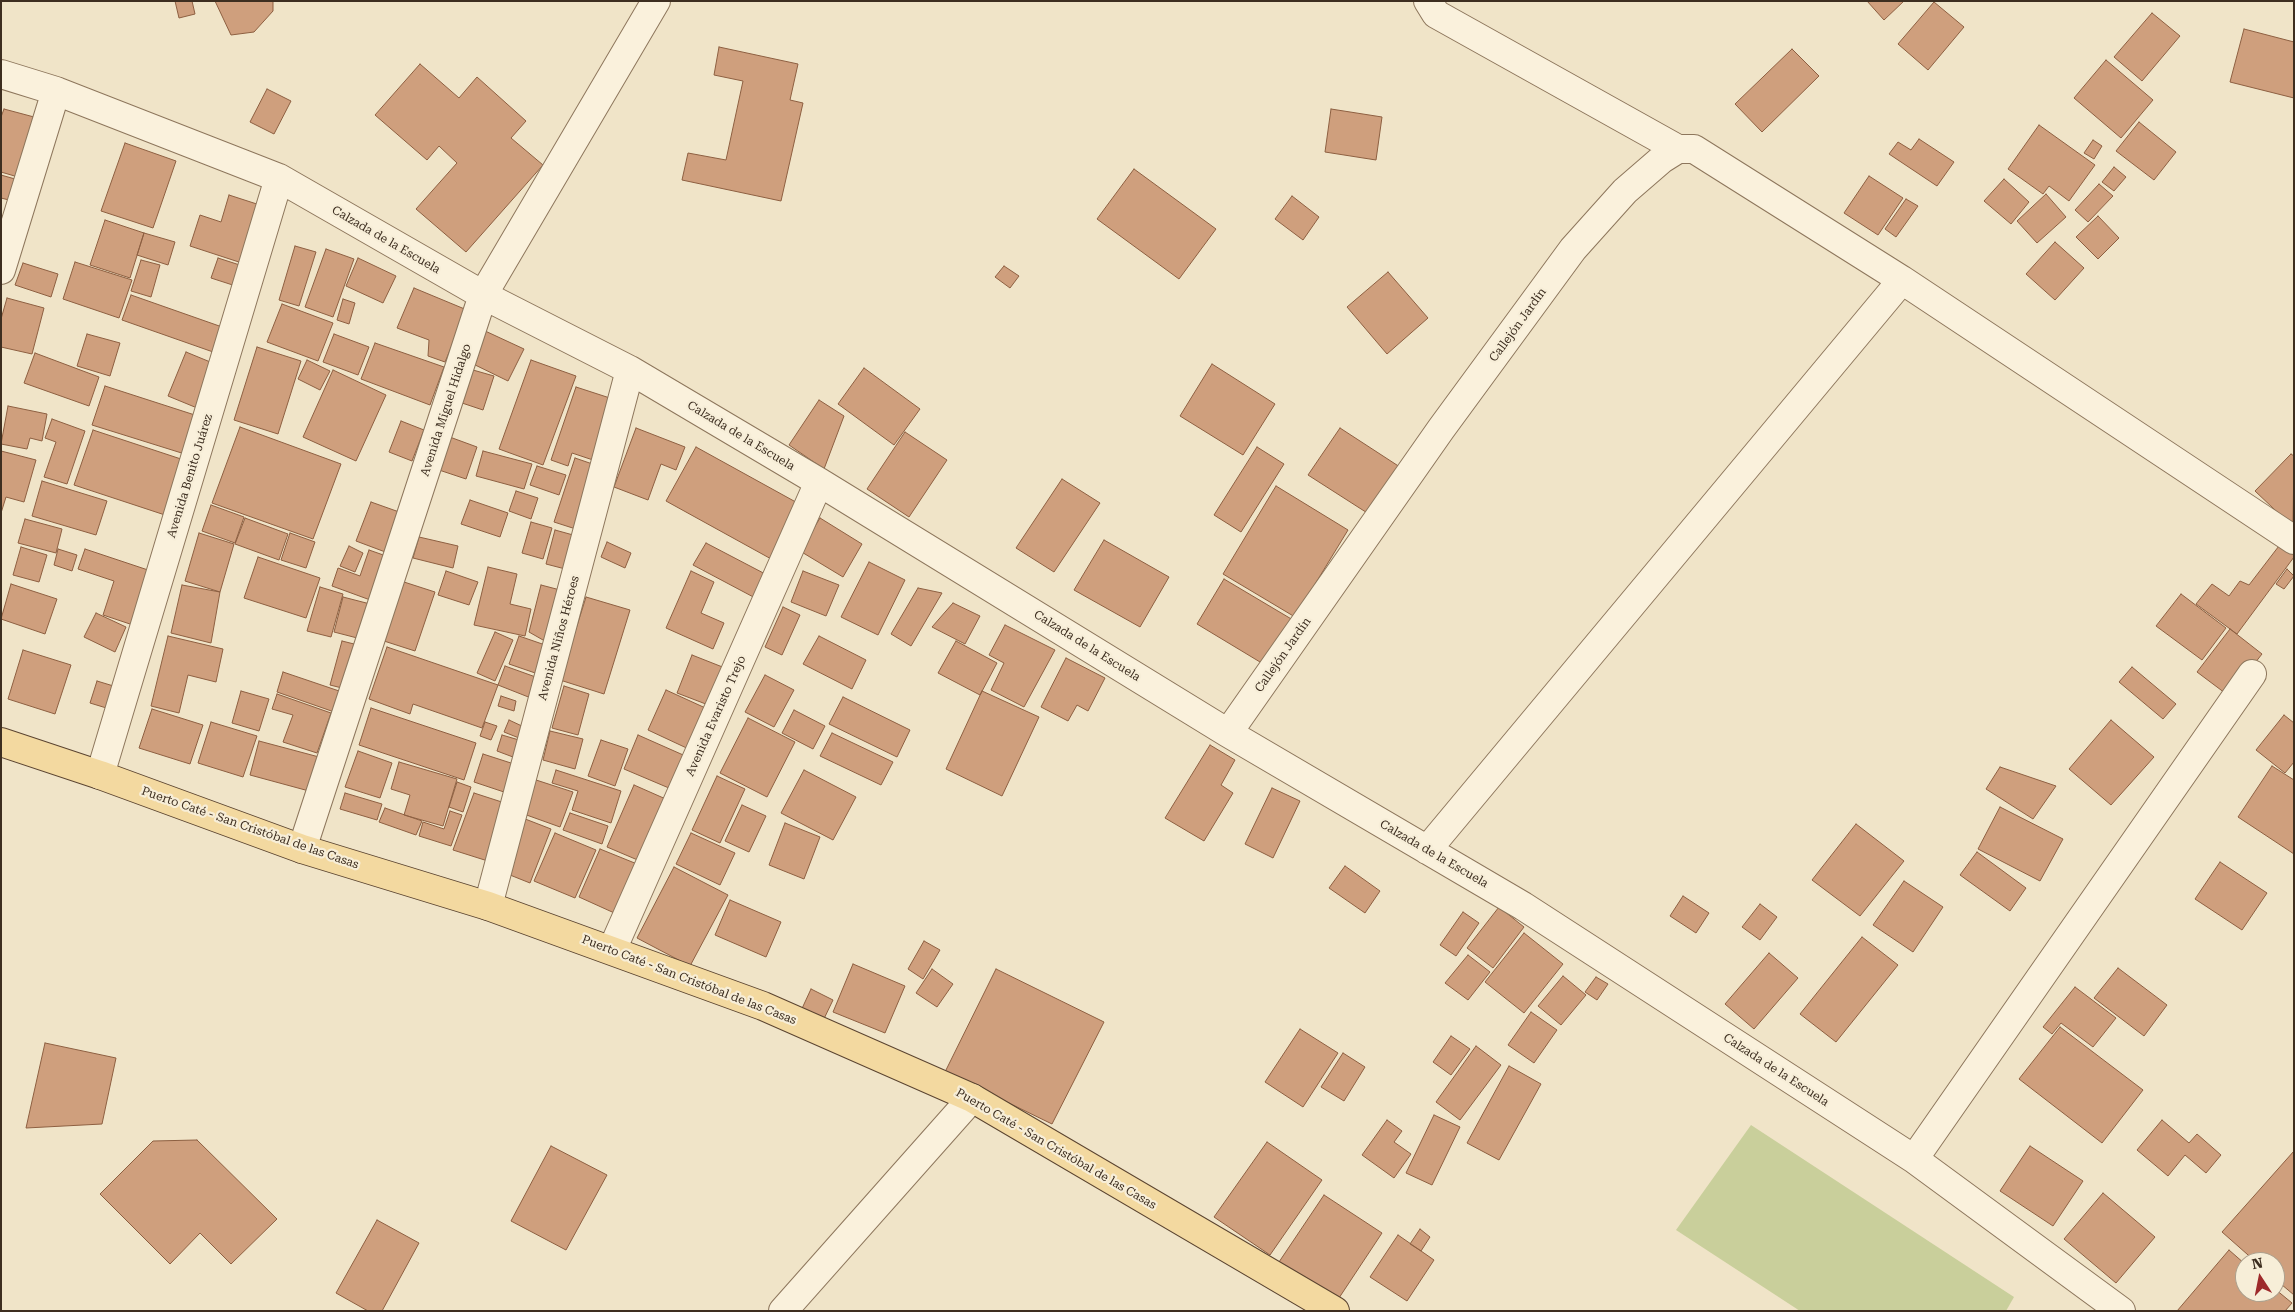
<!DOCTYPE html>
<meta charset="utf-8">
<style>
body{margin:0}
#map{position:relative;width:2295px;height:1312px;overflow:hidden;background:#f0e4c8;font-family:"Roboto Serif",serif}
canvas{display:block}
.frame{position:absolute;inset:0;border:2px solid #3d2e20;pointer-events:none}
.north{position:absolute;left:2235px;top:1252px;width:50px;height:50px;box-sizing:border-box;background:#f7eed8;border:1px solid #ada18e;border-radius:50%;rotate:349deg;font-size:14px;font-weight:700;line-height:20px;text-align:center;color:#3d2e20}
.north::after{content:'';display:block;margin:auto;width:18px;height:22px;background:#9e2a2b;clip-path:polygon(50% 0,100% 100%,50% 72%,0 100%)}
</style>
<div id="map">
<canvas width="2295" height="1312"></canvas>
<div class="frame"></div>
<div class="north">N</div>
</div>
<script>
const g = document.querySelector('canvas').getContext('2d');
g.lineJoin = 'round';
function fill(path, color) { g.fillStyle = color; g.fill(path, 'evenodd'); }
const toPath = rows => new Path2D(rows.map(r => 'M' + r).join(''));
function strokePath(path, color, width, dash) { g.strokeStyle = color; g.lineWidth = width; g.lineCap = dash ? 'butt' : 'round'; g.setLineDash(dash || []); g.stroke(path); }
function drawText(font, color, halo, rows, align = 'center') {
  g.font = font + ' "Roboto Serif",serif'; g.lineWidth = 4.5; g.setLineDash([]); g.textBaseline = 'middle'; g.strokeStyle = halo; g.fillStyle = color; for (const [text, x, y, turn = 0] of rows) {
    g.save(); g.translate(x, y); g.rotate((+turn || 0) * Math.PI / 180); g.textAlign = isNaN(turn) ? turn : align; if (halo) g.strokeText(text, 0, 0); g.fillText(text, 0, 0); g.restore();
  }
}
fill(toPath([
 [1751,1125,2014,1297,2006,1311,1800,1311,1676,1230]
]), '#c9cf9b');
const building = toPath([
 [175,1,192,1,195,14,179,18,175,1],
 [215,1,273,1,273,11,254,32,231,35,215,1],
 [1867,1,1904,1,1884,20,1867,1],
 [1934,2,1964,27,1928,70,1898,44,1934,2],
 [2152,13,2180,36,2142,81,2114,57,2152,13],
 [2244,29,2294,42,2294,98,2230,82,2244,29],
 [719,47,798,64,790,100,803,103,781,201,682,180,688,153,726,160,743,81,714,75,719,47],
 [1792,49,1819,76,1762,132,1735,104,1792,49],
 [2106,60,2153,100,2121,138,2074,98,2106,60],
 [420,64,459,98,477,77,526,121,511,138,543,165,466,252,416,209,457,163,439,146,427,160,375,115,420,64],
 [267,89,291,101,274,134,250,122,267,89],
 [4,109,34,117,18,177,1,172,1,117,4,109],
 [1331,109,1382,117,1376,160,1325,152,1331,109],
 [2139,122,2176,152,2154,180,2116,151,2139,122],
 [2039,125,2095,165,2069,201,2049,186,2043,194,2008,169,2039,125],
 [1919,139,1954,162,1937,186,1889,154,1898,142,1911,150,1919,139],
 [2093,140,2102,146,2094,159,2084,153,2093,140],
 [125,143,176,161,153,228,101,211,125,143],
 [2114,167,2126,177,2114,191,2102,182,2114,167],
 [1134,169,1216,229,1179,279,1097,219,1134,169],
 [1,175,15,179,9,200,1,198,1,175],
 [1869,176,1903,198,1878,235,1844,213,1869,176],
 [2004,179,2029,202,2011,224,1984,201,2004,179],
 [2099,184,2113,196,2088,222,2075,210,2099,184],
 [2046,194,2066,217,2037,243,2017,221,2046,194],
 [229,195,266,207,248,265,190,246,200,215,221,222,229,195],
 [1292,196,1319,217,1303,240,1275,219,1292,196],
 [1906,199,1918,206,1896,237,1885,229,1906,199],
 [2098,216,2119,238,2098,259,2076,237,2098,216],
 [105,220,144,233,130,278,90,265,105,220],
 [144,233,175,242,168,265,137,255,144,233],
 [2055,242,2084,268,2055,300,2026,274,2055,242],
 [295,246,316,252,299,306,279,300,295,246],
 [326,249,354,259,333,317,305,307,326,249],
 [218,258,249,268,242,288,211,278,218,258],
 [358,258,396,276,383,303,346,286,358,258],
 [141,260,160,265,151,297,131,291,141,260],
 [75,262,132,280,119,318,63,299,75,262],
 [23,263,58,274,51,297,15,285,23,263],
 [1004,266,1019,276,1010,288,995,277,1004,266],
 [1388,272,1428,318,1387,354,1347,307,1388,272],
 [414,288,467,310,445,362,428,356,429,340,397,328,414,288],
 [131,295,225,328,216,353,122,320,131,295],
 [7,298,44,308,32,354,1,347,1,319,7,298],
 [343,299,355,303,349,324,337,320,343,299],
 [282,304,333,323,318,361,267,342,282,304],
 [483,330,524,349,508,381,467,361,483,330],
 [87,334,120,343,110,376,77,366,87,334],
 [334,334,369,347,358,375,323,362,334,334],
 [375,343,444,367,430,405,361,379,375,343],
 [257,347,301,361,278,434,234,420,257,347],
 [186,352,220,366,202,410,168,396,186,352],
 [35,353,99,377,89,406,24,383,35,353],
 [307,360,330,371,320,390,298,379,307,360],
 [531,360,576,376,543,465,499,449,531,360],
 [1212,364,1275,404,1243,455,1180,416,1212,364],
 [466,368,494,376,483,410,456,401,466,368],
 [864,368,920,409,894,445,838,404,864,368],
 [333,370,386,395,356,461,303,437,333,370],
 [105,386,201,417,188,455,92,425,105,386],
 [576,387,616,400,596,461,572,453,568,466,551,460,576,387],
 [819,400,844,416,824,469,789,445,819,400],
 [8,406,47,414,42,441,30,438,27,449,1,444,8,406],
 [52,419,85,431,67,484,44,477,56,442,45,438,52,419],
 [401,421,424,430,412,461,389,452,401,421],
 [240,427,341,464,313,539,212,503,240,427],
 [636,428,685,447,676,470,661,464,648,500,614,487,636,428],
 [1340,428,1403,469,1372,516,1308,475,1340,428],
 [93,430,187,461,168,516,74,485,93,430],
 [905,432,947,460,909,517,867,489,905,432],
 [447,436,477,447,466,479,436,469,447,436],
 [696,447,803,506,773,560,666,501,696,447],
 [1257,447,1284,464,1241,532,1214,515,1257,447],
 [1,451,36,460,24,502,6,497,1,513,1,451],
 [483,451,532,464,524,489,476,476,483,451],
 [2291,454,2294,456,2293,527,2255,491,2291,454],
 [575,458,604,468,582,531,554,522,575,458],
 [537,466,566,475,559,495,530,485,537,466],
 [1062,479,1100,503,1054,572,1016,548,1062,479],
 [42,481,107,501,96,535,32,516,42,481],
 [1276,486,1348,530,1295,617,1223,574,1276,486],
 [516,491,538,498,531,519,509,511,516,491],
 [470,500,508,513,500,537,461,524,470,500],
 [371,502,402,513,388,553,356,541,371,502],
 [211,505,244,517,235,543,202,531,211,505],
 [245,518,288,534,279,560,235,544,245,518],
 [820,518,862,544,843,577,800,551,820,518],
 [25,519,62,529,56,553,18,543,25,519],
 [531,522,552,528,543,559,522,553,531,522],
 [555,530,584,538,573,571,546,564,555,530],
 [199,533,234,544,220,592,185,581,199,533],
 [290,533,315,542,306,568,281,560,290,533],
 [419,537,458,546,453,568,413,558,419,537],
 [1104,540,1169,577,1140,627,1074,590,1104,540],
 [607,542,631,553,625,568,601,557,607,542],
 [2282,542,2294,551,2294,557,2237,634,2196,604,2212,584,2229,596,2240,581,2249,585,2282,542],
 [706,543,771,577,759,600,693,565,706,543],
 [349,546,363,553,355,572,340,566,349,546],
 [21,547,47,555,39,582,13,575,21,547],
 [58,549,77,555,72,571,54,565,58,549],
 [85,549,154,572,136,626,103,615,114,581,78,569,85,549],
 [369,550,389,557,373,601,332,586,338,568,360,576,369,550],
 [258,557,320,578,306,618,244,598,258,557],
 [869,562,905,580,878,635,841,617,869,562],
 [488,567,517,574,510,604,531,609,525,636,474,625,488,567],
 [2287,569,2294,576,2284,589,2276,584,2287,569],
 [446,571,478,582,469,605,438,595,446,571],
 [691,571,714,582,701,613,724,623,713,649,666,628,691,571],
 [803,571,839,585,826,616,791,602,803,571],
 [1224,579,1293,620,1265,665,1197,624,1224,579],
 [404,582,435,592,415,651,384,641,404,582],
 [11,584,57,599,45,634,1,619,11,584],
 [182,585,220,592,211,643,171,633,182,585],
 [541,585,564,591,550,644,529,632,541,585],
 [320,587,343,594,331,637,307,631,320,587],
 [918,588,942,593,911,646,891,634,918,588],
 [2181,594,2226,628,2202,660,2156,626,2181,594],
 [343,597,374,605,365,640,334,632,343,597],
 [586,597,630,610,604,694,560,680,586,597],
 [953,603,980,616,965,644,932,627,953,603],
 [783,607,800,615,782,655,765,647,783,607],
 [96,613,126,627,115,652,84,637,96,613],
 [1005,625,1055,650,1024,707,991,690,1004,663,989,655,1005,625],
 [2230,629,2262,654,2229,696,2197,672,2230,629],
 [495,632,513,640,495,681,477,673,495,632],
 [168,636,223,649,216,682,188,675,179,713,151,706,168,636],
 [519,636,551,647,541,675,509,664,519,636],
 [819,636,866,660,852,689,803,664,819,636],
 [342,641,362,646,350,690,330,685,342,641],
 [956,641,997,663,980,695,938,673,956,641],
 [387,647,498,685,482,728,413,704,410,714,369,699,387,647],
 [23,650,71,665,55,714,8,699,23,650],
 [692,655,725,668,711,706,677,693,692,655],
 [1066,658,1105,678,1088,711,1077,705,1068,721,1041,707,1066,658],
 [505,666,544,680,536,700,498,685,505,666],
 [2132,667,2176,704,2163,719,2119,682,2132,667],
 [283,672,348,694,340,714,277,692,283,672],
 [765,675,794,690,774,727,745,712,765,675],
 [97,681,120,688,113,710,90,703,97,681],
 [564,686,589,694,578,735,552,728,564,686],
 [666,690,712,711,693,751,648,730,666,690],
 [241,691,269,699,259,731,232,723,241,691],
 [982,691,1039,717,1002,796,946,769,982,691],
 [277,694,331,713,317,753,283,742,293,715,272,709,277,694],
 [501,696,516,701,514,711,498,706,501,696],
 [843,697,910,730,897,757,829,724,843,697],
 [371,708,476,743,464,780,359,745,371,708],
 [152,709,203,725,190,764,139,748,152,709],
 [794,710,825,726,813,749,782,733,794,710],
 [2284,715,2294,723,2294,762,2285,773,2256,750,2284,715],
 [748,718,795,742,767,797,720,773,748,718],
 [509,720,524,727,519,738,504,732,509,720],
 [2111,720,2154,757,2111,805,2069,769,2111,720],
 [211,722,257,736,243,777,198,763,211,722],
 [485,722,497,726,491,740,480,736,485,722],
 [550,731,583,739,575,769,543,760,550,731],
 [832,733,893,762,881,785,820,756,832,733],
 [502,735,519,740,513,757,497,751,502,735],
 [638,735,690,758,676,791,624,769,638,735],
 [601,740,628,749,615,786,588,776,601,740],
 [259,741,319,757,309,791,250,775,259,741],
 [1210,745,1235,760,1221,785,1233,793,1204,841,1165,818,1210,745],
 [358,751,392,763,380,798,345,787,358,751],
 [483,754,514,764,504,792,474,782,483,754],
 [399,762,457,779,443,826,404,815,410,795,391,789,399,762],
 [2272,766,2294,780,2294,854,2238,817,2272,766],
 [2000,767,2056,786,2033,819,1986,789,2000,767],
 [556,770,621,791,611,823,572,810,578,791,552,783,556,770],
 [804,770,856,797,833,840,781,813,804,770],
 [717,776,745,789,720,843,692,830,717,776],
 [533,779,573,792,560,827,521,813,533,779],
 [457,782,471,787,463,812,449,807,457,782],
 [634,785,668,800,640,861,607,847,634,785],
 [1272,788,1300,801,1273,858,1245,844,1272,788],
 [345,793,382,804,377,820,340,809,345,793],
 [474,793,511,805,491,862,453,850,474,793],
 [742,805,766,816,749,852,725,841,742,805],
 [2000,807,2063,839,2040,881,1978,849,2000,807],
 [385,808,422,821,416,835,379,822,385,808],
 [450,811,462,815,451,846,419,836,423,822,444,829,450,811],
 [570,813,608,826,602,844,563,830,570,813],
 [520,817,551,829,530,883,500,871,520,817],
 [785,823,820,837,804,879,769,865,785,823],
 [1856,824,1904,861,1860,916,1812,880,1856,824],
 [555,833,596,850,575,898,534,881,555,833],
 [691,833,735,853,720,885,676,864,691,833],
 [600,849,642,866,621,916,579,897,600,849],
 [1977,852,2026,888,2010,911,1960,875,1977,852],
 [2220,862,2267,893,2242,930,2195,899,2220,862],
 [1345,866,1380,891,1365,913,1329,888,1345,866],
 [674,867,728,895,690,966,637,938,674,867],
 [1904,881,1943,907,1913,952,1873,925,1904,881],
 [1683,896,1709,913,1696,933,1670,916,1683,896],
 [730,900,781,922,766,957,715,935,730,900],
 [1760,904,1777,917,1760,940,1742,927,1760,904],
 [1499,907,1524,927,1493,968,1467,948,1499,907],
 [1463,912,1479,923,1456,956,1440,945,1463,912],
 [1524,933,1563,964,1524,1013,1485,982,1524,933],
 [1862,937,1898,965,1836,1042,1800,1014,1862,937],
 [924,941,940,950,923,979,908,969,924,941],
 [1769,953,1798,978,1754,1029,1725,1004,1769,953],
 [1468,955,1490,972,1468,1000,1445,983,1468,955],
 [853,964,905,986,885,1033,833,1012,853,964],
 [2118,968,2167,1005,2144,1036,2094,998,2118,968],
 [932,969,953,984,937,1007,916,993,932,969],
 [996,969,1104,1022,1052,1124,945,1072,996,969],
 [1563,976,1586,995,1561,1025,1538,1006,1563,976],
 [1596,977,1608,984,1597,1000,1585,992,1596,977],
 [2075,987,2116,1018,2093,1047,2061,1023,2052,1034,2043,1027,2075,987],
 [811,989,833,1000,821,1025,799,1015,811,989],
 [1531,1012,1557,1030,1534,1063,1508,1045,1531,1012],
 [2060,1027,2143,1090,2102,1143,2019,1079,2060,1027],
 [1300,1029,1338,1053,1303,1107,1265,1082,1300,1029],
 [1451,1036,1470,1049,1451,1075,1433,1062,1451,1036],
 [45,1043,116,1058,102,1124,26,1128,45,1043],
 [1476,1046,1501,1065,1460,1120,1436,1102,1476,1046],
 [1343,1053,1365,1067,1344,1101,1321,1087,1343,1053],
 [1509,1066,1541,1084,1499,1160,1467,1143,1509,1066],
 [1434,1115,1460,1127,1432,1185,1406,1173,1434,1115],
 [1387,1120,1402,1131,1394,1142,1411,1154,1394,1178,1362,1155,1387,1120],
 [2162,1120,2189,1143,2197,1134,2221,1155,2206,1173,2185,1155,2168,1176,2137,1150,2162,1120],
 [197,1140,277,1219,231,1264,200,1233,170,1264,100,1194,153,1141,197,1140],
 [1267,1142,1322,1180,1270,1255,1214,1217,1267,1142],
 [551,1146,607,1175,566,1250,511,1221,551,1146],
 [2030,1146,2083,1181,2053,1226,2000,1191,2030,1146],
 [2294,1151,2294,1295,2275,1279,2275,1262,2256,1262,2222,1232,2294,1151],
 [2103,1193,2155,1237,2116,1283,2064,1239,2103,1193],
 [1324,1195,1382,1233,1337,1301,1279,1262,1324,1195],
 [377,1220,419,1243,382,1311,368,1311,336,1293,377,1220],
 [1420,1229,1430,1237,1421,1251,1410,1244,1420,1229],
 [1398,1235,1434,1260,1407,1301,1370,1277,1398,1235],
 [2229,1250,2245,1264,2245,1292,2275,1292,2275,1289,2292,1303,2285,1311,2177,1311,2229,1250]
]);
fill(building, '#cf9f7d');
strokePath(building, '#8d5f41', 1);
const minor = toPath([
 [1428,1,1436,14,1678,149],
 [1,74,56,91,279,178,483,295,630,370,819,482,1228,733,1523,906,1914,1159,2121,1311],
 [1,270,56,91],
 [1228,733,1441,429,1573,249,1625,191,1662,159,1678,149,1694,149,1902,280,2294,540],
 [100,775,279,178],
 [302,849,483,295,656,1],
 [1427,850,1902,280],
 [488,906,630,370],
 [612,950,819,482],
 [1914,1159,2252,674],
 [783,1311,972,1098]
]);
const major = toPath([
 [1,742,100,775,302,849,488,906,763,1006,972,1098,1335,1311]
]);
strokePath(minor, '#8d765c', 30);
strokePath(major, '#5b4430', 30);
strokePath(minor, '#faf1dc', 28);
strokePath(major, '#f3d9a0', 28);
drawText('12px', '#3d2e20', '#f7eed8', [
 ["Calzada de la Escuela",386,240,30],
 ["Callejón Jardín",1518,325,-54],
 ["Avenida Miguel Hidalgo",446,410,-72],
 ["Calzada de la Escuela",741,436,31],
 ["Avenida Benito Juárez",190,476,-73],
 ["Avenida Niños Héroes",559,638,-75],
 ["Calzada de la Escuela",1087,646,32],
 ["Callejón Jardín",1283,655,-55],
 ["Avenida Evaristo Trejo",716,716,-66],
 ["Puerto Caté - San Cristóbal de las Casas",250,828,19],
 ["Calzada de la Escuela",1434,854,30],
 ["Puerto Caté - San Cristóbal de las Casas",689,980,21],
 ["Calzada de la Escuela",1776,1070,33],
 ["Puerto Caté - San Cristóbal de las Casas",1056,1149,30]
]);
</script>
